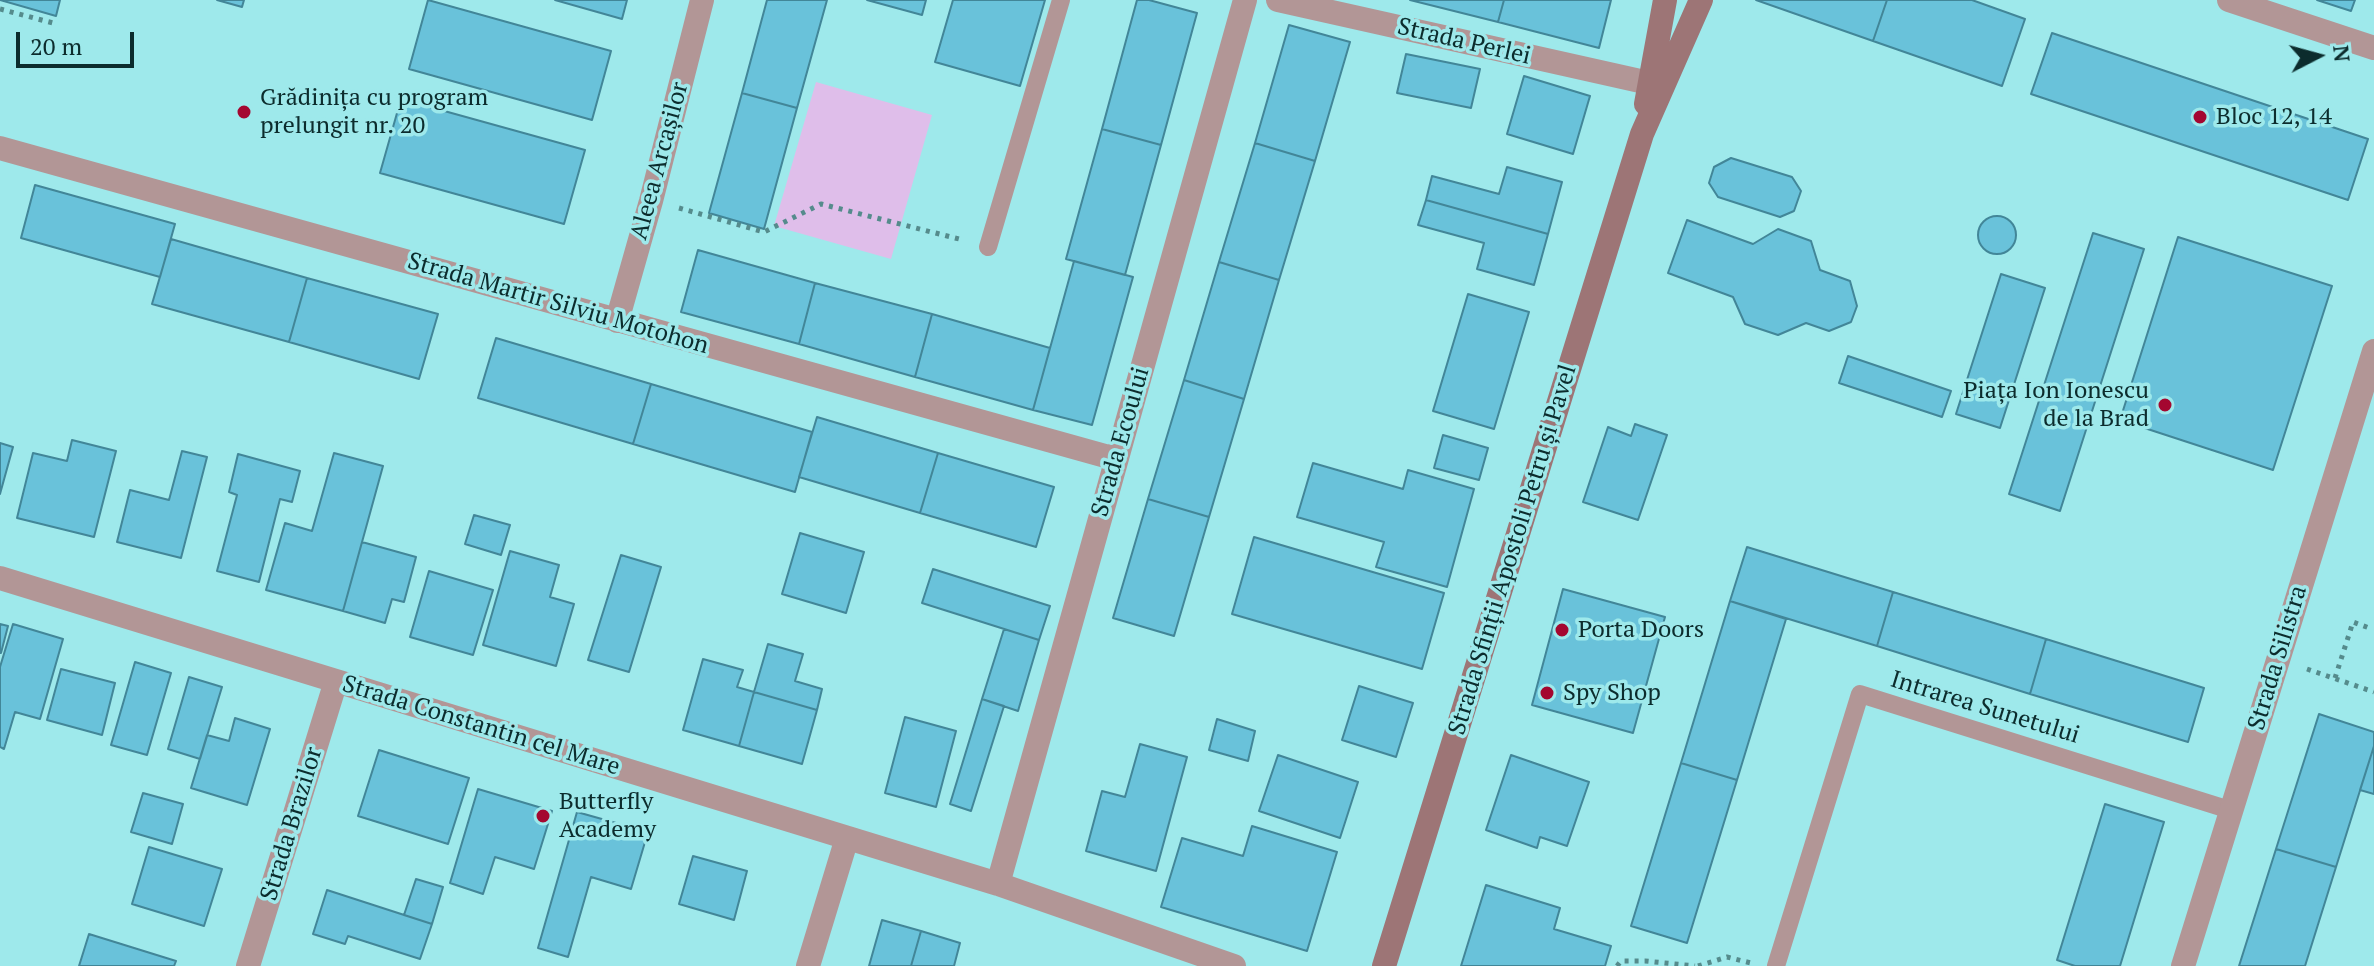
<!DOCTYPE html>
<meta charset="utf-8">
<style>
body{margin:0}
#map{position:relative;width:2374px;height:966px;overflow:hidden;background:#9ee9eb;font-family:"PT Serif",serif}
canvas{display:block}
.north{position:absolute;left:2278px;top:16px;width:80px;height:80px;-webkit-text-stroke:6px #9ee9eb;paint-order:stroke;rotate:84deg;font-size:22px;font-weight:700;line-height:32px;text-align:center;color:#0c2c2d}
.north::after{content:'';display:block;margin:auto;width:28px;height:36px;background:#0c2c2d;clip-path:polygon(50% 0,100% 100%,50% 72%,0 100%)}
.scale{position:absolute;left:16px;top:32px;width:118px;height:36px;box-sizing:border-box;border:4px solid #0c2c2d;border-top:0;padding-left:10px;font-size:24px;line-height:28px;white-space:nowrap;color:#0c2c2d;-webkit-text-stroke:6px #9ee9eb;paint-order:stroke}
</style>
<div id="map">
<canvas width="2374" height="966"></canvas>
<div class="north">N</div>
<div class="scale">20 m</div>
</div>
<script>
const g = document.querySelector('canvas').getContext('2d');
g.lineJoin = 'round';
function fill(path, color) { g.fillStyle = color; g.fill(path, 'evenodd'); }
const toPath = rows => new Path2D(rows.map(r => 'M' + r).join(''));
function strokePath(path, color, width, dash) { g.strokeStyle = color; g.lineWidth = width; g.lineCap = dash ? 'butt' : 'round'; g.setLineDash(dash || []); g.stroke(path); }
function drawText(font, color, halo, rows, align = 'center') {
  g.font = font + ' "PT Serif",serif'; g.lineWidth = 7; g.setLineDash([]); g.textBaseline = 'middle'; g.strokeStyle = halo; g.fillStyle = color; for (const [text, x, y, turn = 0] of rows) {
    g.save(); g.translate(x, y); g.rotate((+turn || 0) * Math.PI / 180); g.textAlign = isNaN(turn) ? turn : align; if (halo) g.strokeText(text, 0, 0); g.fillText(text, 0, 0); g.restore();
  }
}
fill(toPath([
 [816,82,932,115,891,259,774,226]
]), '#dfbeea');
const building = toPath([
 [0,0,60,0,56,16,0,0],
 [217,0,244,0,242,7,217,0],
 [428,0,611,51,592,120,409,69,428,0],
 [555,0,627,0,622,19,555,0],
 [767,0,827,0,797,108,742,93,767,0],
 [867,0,926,0,922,15,867,0],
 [953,0,1045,0,1020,86,935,62,953,0],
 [1137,0,1149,0,1197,13,1161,145,1102,129,1137,0],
 [1410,0,1504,0,1498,22,1410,0],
 [1504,0,1611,0,1599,48,1498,22,1504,0],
 [1756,0,1887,0,1873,41,1756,0],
 [1887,0,1972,0,2025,19,2002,86,1873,41,1887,0],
 [2317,0,2355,0,2351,11,2317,0],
 [1289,25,1350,42,1315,161,1255,143,1289,25],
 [2052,33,2368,139,2348,200,2031,94,2052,33],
 [1406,54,1480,69,1471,108,1397,93,1406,54],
 [1524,76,1590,96,1573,154,1507,134,1524,76],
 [742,93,797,108,764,229,709,213,742,93],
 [401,99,585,150,564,224,380,173,401,99],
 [1102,129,1161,145,1125,275,1066,259,1102,129],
 [1255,143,1315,161,1279,280,1219,262,1255,143],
 [1731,158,1792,177,1801,191,1794,211,1780,217,1718,197,1709,183,1714,167,1731,158],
 [1507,167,1562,182,1548,234,1426,200,1432,176,1499,194,1507,167],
 [35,185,175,224,160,277,21,238,35,185],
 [1426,200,1548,234,1534,285,1477,269,1484,243,1418,225,1426,200],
 '1978 235a19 19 0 1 1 38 0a19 19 0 1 1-38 0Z',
 [1687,220,1753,244,1778,229,1811,241,1820,270,1850,281,1857,306,1851,322,1829,331,1806,323,1778,335,1745,324,1733,297,1668,273,1687,220],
 [2093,233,2144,249,2060,511,2009,494,2093,233],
 [2178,237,2332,286,2273,470,2120,420,2178,237],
 [171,239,307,278,289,342,152,304,171,239],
 [698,250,815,283,799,344,681,312,698,250],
 [1074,261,1133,277,1092,425,1033,410,1074,261],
 [1219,262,1279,280,1244,399,1184,380,1219,262],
 [2001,274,2045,288,2000,428,1956,414,2001,274],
 [307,278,438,314,419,379,289,342,307,278],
 [815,283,932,314,915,377,799,344,815,283],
 [1468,294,1529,312,1494,429,1433,411,1468,294],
 [932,314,1050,348,1033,410,915,377,932,314],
 [496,338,651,384,633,444,478,398,496,338],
 [1848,356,1951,391,1942,417,1839,383,1848,356],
 [1184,380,1244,399,1209,517,1148,499,1184,380],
 [651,384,812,432,795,492,633,444,651,384],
 [817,417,938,453,920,513,799,477,817,417],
 [1635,424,1667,435,1638,520,1583,502,1608,427,1631,436,1635,424],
 [1443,435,1488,448,1479,480,1434,468,1443,435],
 [72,440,116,451,94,537,17,518,33,453,67,461,72,440],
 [0,443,13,447,0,494,0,443],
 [182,451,207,457,181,558,117,542,130,490,169,500,182,451],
 [334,453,383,466,343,611,266,590,285,523,312,531,334,453],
 [938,453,1054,487,1036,547,920,513,938,453],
 [238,454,300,471,292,502,280,499,259,582,217,571,237,495,229,492,238,454],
 [1313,463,1403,489,1408,470,1474,489,1447,587,1376,567,1384,542,1297,517,1313,463],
 [1148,499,1209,517,1174,636,1113,618,1148,499],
 [474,515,510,525,501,555,465,544,474,515],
 [800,533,864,552,846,613,782,594,800,533],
 [1254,537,1444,593,1422,669,1232,614,1254,537],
 [362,542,416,557,404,602,392,599,385,623,343,611,362,542],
 [1747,547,1893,592,1877,646,1730,601,1747,547],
 [510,551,559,565,550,597,574,604,556,666,483,645,510,551],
 [621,555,661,567,629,672,588,660,621,555],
 [933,569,1050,606,1039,640,922,603,933,569],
 [429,571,493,590,473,655,410,637,429,571],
 [1563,589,1665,617,1633,733,1532,705,1563,589],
 [1893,592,2046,639,2030,694,1877,646,1893,592],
 [1730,601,1786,619,1737,780,1681,763,1730,601],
 [0,624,8,626,1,653,0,653,0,624],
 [13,624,63,639,40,719,15,712,4,749,0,747,0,667,13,624],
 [1004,629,1039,640,1018,711,982,699,1004,629],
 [2046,639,2204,688,2188,742,2030,694,2046,639],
 [768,644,803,654,795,681,822,689,817,710,754,692,768,644],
 [703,659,743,670,737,687,754,692,739,746,683,730,703,659],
 [135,662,171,673,147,755,111,745,135,662],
 [61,669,115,683,102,735,47,720,61,669],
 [189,677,222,687,200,759,168,749,189,677],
 [1359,686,1413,703,1396,757,1342,740,1359,686],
 [754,692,817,710,802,764,739,746,754,692],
 [982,699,1004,706,971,811,950,804,982,699],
 [2319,714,2374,732,2374,746,2336,867,2276,849,2319,714],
 [905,717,956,731,936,807,885,793,905,717],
 [235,718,270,729,247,805,191,788,207,735,229,741,235,718],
 [1217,719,1255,731,1248,761,1209,750,1217,719],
 [1140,744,1187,757,1156,871,1086,851,1102,791,1125,797,1140,744],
 [2374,746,2374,794,2360,790,2374,746],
 [379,750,469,778,448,844,358,816,379,750],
 [1278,755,1358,782,1340,838,1259,811,1278,755],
 [1511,755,1589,782,1567,846,1540,837,1537,848,1486,830,1511,755],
 [1681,763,1737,780,1687,943,1631,926,1681,763],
 [478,789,552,811,534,869,495,857,483,894,450,883,478,789],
 [143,793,183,804,172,844,131,832,143,793],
 [2105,804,2164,822,2120,966,2075,966,2057,960,2105,804],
 [577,812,648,832,631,889,591,877,568,957,538,948,577,812],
 [1252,826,1337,852,1307,951,1161,907,1182,838,1243,856,1252,826],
 [149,847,222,869,204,926,132,904,149,847],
 [2276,849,2336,867,2305,966,2239,966,2276,849],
 [693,856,747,871,734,920,679,904,693,856],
 [416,879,443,887,432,924,404,915,416,879],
 [1486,885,1560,908,1554,929,1611,946,1605,966,1461,966,1486,885],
 [327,890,432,924,420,959,348,936,345,944,313,934,327,890],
 [882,920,921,931,911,966,869,966,882,920],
 [921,931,960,943,954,966,911,966,921,931],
 [89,934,176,961,174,966,79,966,89,934]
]);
fill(building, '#69c2da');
strokePath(building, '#428698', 2);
strokePath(toPath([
 [0,9,53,23],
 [679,208,764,232,821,204,963,240],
 [2307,669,2374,692],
 [2335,678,2353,622,2372,629],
 [1617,966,1621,961,1645,961,1695,966],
 [1698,966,1727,957,1751,963]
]), '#558b8c', 5, [4, 6]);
strokePath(toPath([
 [988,247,1061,0],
 [1776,966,1860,694,2230,810]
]), '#b29696', 18);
strokePath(toPath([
 [1278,0,1649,83],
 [2229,0,2374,48],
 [0,148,1116,459],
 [617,321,651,201,702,0],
 [0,578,998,884,1234,966],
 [998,884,1245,0],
 [248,966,336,681],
 [808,966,847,838],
 [2183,966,2374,351]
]), '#b29696', 24);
strokePath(toPath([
 [1646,104,1665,0],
 [1384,966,1642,134,1701,0]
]), '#9d7576', 24);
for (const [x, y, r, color] of [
 [244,112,8,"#a40730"],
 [2200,117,8,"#a40730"],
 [2165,405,8,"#a40730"],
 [1562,630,8,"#a40730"],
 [1547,693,8,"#a40730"],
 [543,816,8,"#a40730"]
]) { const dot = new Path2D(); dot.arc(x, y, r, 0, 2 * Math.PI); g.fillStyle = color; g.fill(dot); strokePath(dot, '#9ee9eb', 3); }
drawText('24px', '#0c2c2d', '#9ee9eb', [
 ["Strada Perlei",1464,42,13],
 ["Aleea Arcașilor",660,161,-75],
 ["Strada Martir Silviu Motohon",558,304,16],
 ["Strada Ecoului",1121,442,-74],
 ["Strada Sfinții Apostoli Petru și Pavel",1513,550,-73],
 ["Strada Silistra",2278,658,-73],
 ["Intrarea Sunetului",1985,708,17],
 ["Strada Constantin cel Mare",481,726,17],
 ["Strada Brazilor",292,824,-73]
]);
drawText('24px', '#0c2c2d', '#9ee9eb', [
 ["Grădinița cu program",260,98],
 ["prelungit nr. 20",260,126],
 ["Bloc 12, 14",2216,117],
 ["Piața Ion Ionescu",2149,391,"right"],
 ["de la Brad",2149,419,"right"],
 ["Porta Doors",1578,630],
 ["Spy Shop",1563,693],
 ["Butterfly",559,802],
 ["Academy",559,830]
], 'left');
</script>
